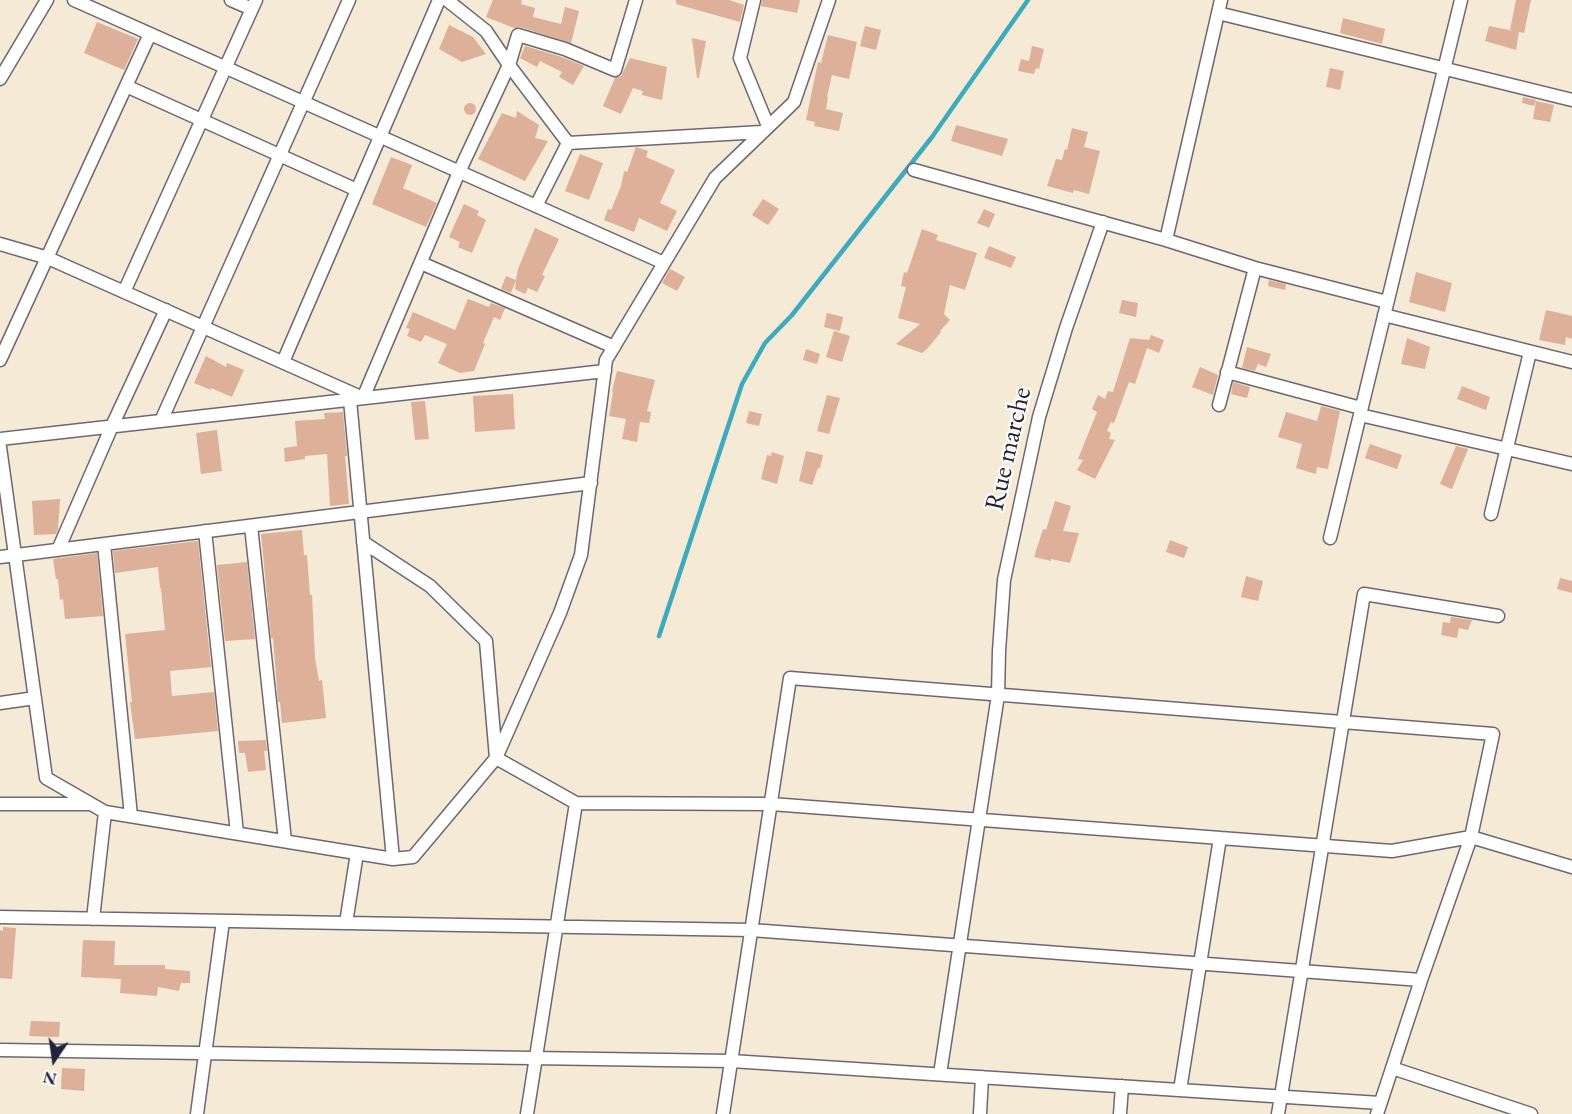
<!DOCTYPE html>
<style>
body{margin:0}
#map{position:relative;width:1572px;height:1114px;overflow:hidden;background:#f5ead5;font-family:"EB Garamond",serif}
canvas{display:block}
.north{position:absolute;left:24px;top:1030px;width:60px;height:60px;-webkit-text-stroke:4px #fdfcf7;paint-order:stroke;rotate:193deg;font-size:16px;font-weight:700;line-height:24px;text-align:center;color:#22223b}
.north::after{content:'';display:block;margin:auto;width:21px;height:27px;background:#22223b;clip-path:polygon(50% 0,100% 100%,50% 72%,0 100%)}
</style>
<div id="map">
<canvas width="1572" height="1114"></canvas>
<div class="north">N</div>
</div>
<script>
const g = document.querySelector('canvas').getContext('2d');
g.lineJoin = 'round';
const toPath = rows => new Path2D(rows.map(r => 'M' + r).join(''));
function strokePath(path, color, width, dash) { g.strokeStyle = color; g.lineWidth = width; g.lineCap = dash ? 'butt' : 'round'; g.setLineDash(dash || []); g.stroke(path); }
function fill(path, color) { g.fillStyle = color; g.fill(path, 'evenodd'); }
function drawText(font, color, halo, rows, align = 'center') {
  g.font = font + ' "EB Garamond",serif'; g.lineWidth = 4.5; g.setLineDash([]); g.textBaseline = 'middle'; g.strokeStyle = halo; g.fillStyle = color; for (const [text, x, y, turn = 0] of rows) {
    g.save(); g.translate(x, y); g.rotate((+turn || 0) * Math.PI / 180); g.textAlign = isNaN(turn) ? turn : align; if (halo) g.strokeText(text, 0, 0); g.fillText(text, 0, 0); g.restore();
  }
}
strokePath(toPath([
 [659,636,742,384,765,343,792,315,932,137,1028,0]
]), '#3eaabd', 4.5);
fill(toPath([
 [493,0,522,0,521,4,535,8,533,17,561,24,565,7,579,11,571,43,520,27,514,28,486,17],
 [676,0,729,0,744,5,740,22,676,4],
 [762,0,800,0,797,13,761,6],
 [1516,0,1531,0,1524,33,1510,30],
 [1343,18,1385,29,1382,44,1340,33],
 [97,22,138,39,124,70,84,53],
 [449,25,473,37,486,54,462,62,439,49],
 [865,26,881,30,876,50,860,46],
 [1489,26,1519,32,1516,50,1485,41],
 [828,35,857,42,849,79,832,75,827,97,828,97,826,109,843,113,839,131,814,126,815,122,806,120,818,62,821,63],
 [692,38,706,41,699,78,697,78],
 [525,46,562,57,584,66,573,85,559,77,562,72,540,61,537,67,520,58],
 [1032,46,1044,49,1039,69,1036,68,1034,74,1018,71,1021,59,1029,61],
 [630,58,667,67,662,100,642,95,643,91,633,88,621,114,603,106,615,78,621,76],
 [1330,68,1344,71,1340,90,1326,87],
 [1523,97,1536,100,1534,106,1522,103],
 [1536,101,1554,105,1550,122,1533,119],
 '464 109a6 6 0 1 1 12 0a6 6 0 1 1-12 0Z',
 [517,111,539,125,535,138,548,141,525,181,478,159,502,113,516,118],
 [956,125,1008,139,1002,156,951,141],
 [1072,128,1088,132,1084,147,1100,151,1089,194,1074,190,1073,193,1047,186,1056,159,1062,160,1065,149,1067,150],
 [636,147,648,151,646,157,675,170,660,203,677,211,667,231,639,218,634,232,604,220,608,209,611,210,621,186,624,171,627,172],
 [580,154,603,163,589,200,565,191],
 [391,157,412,165,403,188,437,203,426,227,372,204],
 [763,199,779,209,768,225,752,215],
 [464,204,479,211,477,215,486,220,472,253,458,247,460,242,449,237],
 [984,209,995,214,989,228,977,223],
 [535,228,559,239,542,275,545,276,537,292,528,288,525,294,515,289,516,280,511,293,501,289,506,276,516,280,518,269],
 [922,229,938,235,936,240,977,253,965,290,950,285,944,314,950,320,940,331,941,332,927,349,922,353,896,344,920,324,898,318,906,287,901,286,904,272,907,273],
 [989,246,1016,257,1011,268,984,258],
 [670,269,685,277,677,291,662,283],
 [1416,272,1452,283,1445,312,1409,302],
 [1269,280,1286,284,1285,290,1268,286],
 [468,299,489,307,491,303,505,308,500,320,494,317,483,343,485,344,474,371,460,373,438,363,447,344,425,335,421,342,407,336,410,329,406,328,413,312,455,330],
 [1122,300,1138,303,1136,317,1119,313],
 [1546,310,1572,316,1572,339,1566,337,1565,345,1539,340],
 [827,313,843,317,840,331,824,327],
 [834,331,850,336,842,362,826,357],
 [1151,335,1164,340,1159,353,1147,348,1135,384,1129,382,1114,423,1111,422,1107,431,1111,433,1109,439,1115,440,1095,479,1077,470,1083,460,1078,459,1097,412,1092,409,1098,395,1105,399,1108,391,1113,392,1130,338,1149,340],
 [1407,338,1430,347,1425,369,1401,364],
 [1247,347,1271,354,1266,367,1258,364,1255,371,1242,368],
 [806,349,820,354,817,364,803,360],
 [206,356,226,367,227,363,244,370,232,397,211,388,211,390,194,383],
 [1200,367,1218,375,1213,395,1192,387],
 [617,371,655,380,647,411,651,412,649,423,640,422,637,442,622,439,626,419,609,416,613,392,612,391],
 [1233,382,1250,387,1247,398,1231,394],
 [1462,386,1490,397,1486,410,1457,399],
 [513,394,515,429,475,432,473,396],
 [827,395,840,398,829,434,817,431],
 [425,401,429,439,415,440,411,402],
 [1321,406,1340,411,1328,469,1317,467,1316,474,1296,468,1302,444,1278,437,1286,412,1317,421],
 [749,411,762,414,759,426,746,423],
 [343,412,347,456,345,456,349,504,330,506,327,454,305,456,305,459,285,462,284,448,297,446,295,421,325,419,324,413],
 [217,430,222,471,201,474,196,433],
 [1370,444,1402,455,1397,469,1365,458],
 [1456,446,1468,449,1452,489,1440,484],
 [806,451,823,455,820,468,818,468,812,485,799,481],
 [772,452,784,456,777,484,761,479,767,455,771,456],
 [60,499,58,529,56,534,34,535,32,501],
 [1055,501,1071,506,1063,531,1079,533,1070,563,1051,559,1051,561,1034,557,1043,529,1046,530],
 [302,530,304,555,307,555,310,595,312,595,315,658,319,681,322,680,326,718,282,723,280,702,278,702,273,638,271,638,261,534],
 [1170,540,1188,547,1184,558,1166,552],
 [198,541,211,667,170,671,172,696,214,692,218,731,135,739,130,702,132,702,125,634,165,630,161,588,160,588,158,567,115,573,113,551],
 [97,553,103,616,65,619,63,599,60,600,58,579,56,579,53,559],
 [247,562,255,639,225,641,217,565],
 [1246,576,1263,581,1258,601,1241,597],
 [1560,578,1572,581,1572,593,1557,589],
 [1451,617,1472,620,1468,630,1459,628,1457,638,1441,635,1443,622,1450,623],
 [266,740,267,751,264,751,266,770,248,772,245,753,239,753,238,741],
 [3,927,16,928,12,979,0,978,0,930,3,931],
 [83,940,115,941,114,965,165,965,165,969,190,971,190,983,181,983,179,991,158,987,157,996,120,993,121,979,81,977],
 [31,1021,60,1022,59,1037,29,1036],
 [62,1068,85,1069,84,1091,61,1089]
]), '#ddb099');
const minor = toPath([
 [74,0,664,263],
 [231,0,252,9],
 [447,0,486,31,509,65,568,143,762,132],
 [754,0,740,58,768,126],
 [1218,13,1572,100],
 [0,79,47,0],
 [126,86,357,190],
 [914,170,1166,240,1255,268,1387,302],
 [536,206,568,143],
 [1166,240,1221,0],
 [0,244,48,258,86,275,363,398],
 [421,263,614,347],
 [124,292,256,0],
 [1384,315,1572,362],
 [0,360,150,34],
 [283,362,439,0],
 [1227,372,1361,408],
 [363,398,459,172,509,65,518,35,565,49,615,70,636,0],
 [350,400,393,859],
 [1219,405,1255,268],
 [1360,415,1572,464],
 [161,421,349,0],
 [0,439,605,371],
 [0,447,46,778,105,812,393,859,413,857,496,758,560,613,581,555,606,360,715,178,794,102,829,0],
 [1491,514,1530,352],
 [251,526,285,841],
 [205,531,237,833],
 [1330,538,1461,0],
 [363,542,430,586,486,641,496,758,576,803,771,804,1392,851,1471,837,1572,867],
 [104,544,131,816],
 [58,550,112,426,166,310],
 [0,557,591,483],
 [0,703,35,698],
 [0,804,89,804],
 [0,917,751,930,1421,980],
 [93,919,105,812],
 [346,923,357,853],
 [0,1050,731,1061,1380,1103],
 [1392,1068,1531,1114],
 [940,1074,998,695,999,651,1004,580,1039,417,1066,328,1103,222],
 [1180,1090,1220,838],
 [197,1114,223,921],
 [527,1114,576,803],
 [723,1114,790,678,1493,734,1471,837,1421,980,1377,1114],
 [980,1114,982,1077],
 [1120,1114,1122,1086],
 [1278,1114,1364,594,1498,616]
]);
strokePath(minor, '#6c6871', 15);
strokePath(minor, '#fff', 12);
drawText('27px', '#22223b', '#fdfcf7', [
 ["Rue marche",1009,449,-77]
]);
</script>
